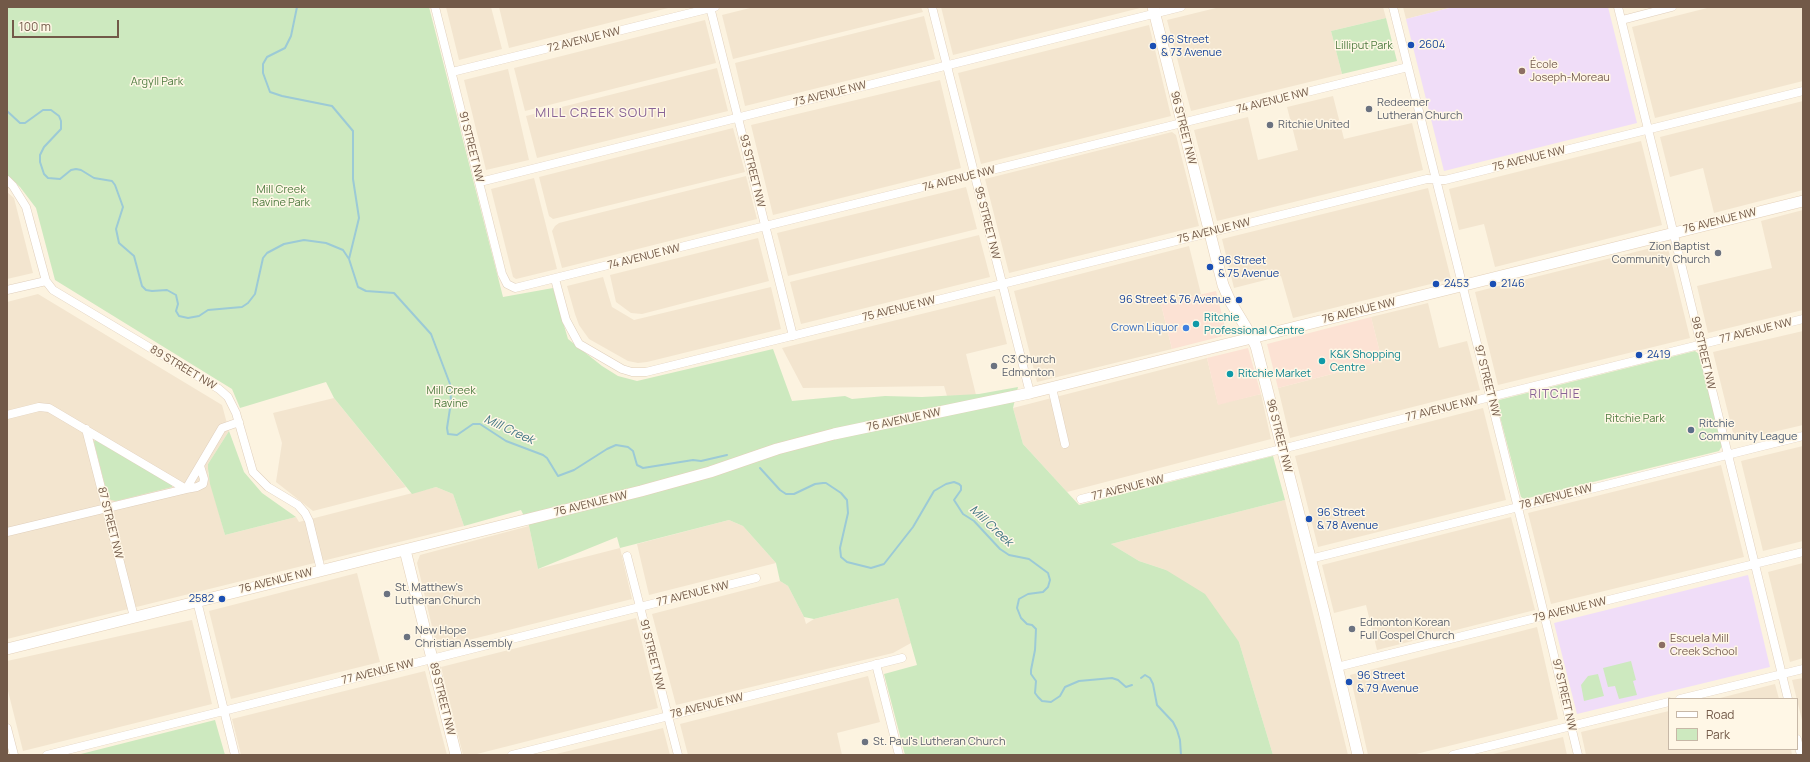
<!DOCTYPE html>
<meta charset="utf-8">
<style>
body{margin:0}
#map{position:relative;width:1810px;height:762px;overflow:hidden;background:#fcf3e0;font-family:Manrope,sans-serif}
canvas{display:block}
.frame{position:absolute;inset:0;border:8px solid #725948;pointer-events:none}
.legend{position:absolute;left:1668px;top:698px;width:130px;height:52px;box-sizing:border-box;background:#fff7e6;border:1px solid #c7b8a7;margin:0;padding:5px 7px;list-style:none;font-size:12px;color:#725948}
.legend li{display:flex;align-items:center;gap:8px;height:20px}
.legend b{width:20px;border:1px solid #c7b8a7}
.scale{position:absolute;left:12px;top:20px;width:107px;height:18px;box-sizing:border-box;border:2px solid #725948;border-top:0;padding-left:5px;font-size:12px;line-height:14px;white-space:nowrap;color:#725948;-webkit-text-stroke:3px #fff7e6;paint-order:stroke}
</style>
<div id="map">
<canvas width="1810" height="762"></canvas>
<div class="frame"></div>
<ul class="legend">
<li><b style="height:5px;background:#fff"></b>Road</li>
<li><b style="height:11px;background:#cde9bf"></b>Park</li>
</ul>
<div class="scale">100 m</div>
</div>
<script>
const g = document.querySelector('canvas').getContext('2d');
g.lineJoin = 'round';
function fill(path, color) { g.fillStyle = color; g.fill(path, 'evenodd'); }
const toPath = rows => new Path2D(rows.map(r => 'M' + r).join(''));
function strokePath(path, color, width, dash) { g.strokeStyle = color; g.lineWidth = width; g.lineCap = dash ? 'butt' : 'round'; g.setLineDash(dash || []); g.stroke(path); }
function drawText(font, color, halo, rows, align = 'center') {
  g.font = font + ' Manrope,sans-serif'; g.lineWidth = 3; g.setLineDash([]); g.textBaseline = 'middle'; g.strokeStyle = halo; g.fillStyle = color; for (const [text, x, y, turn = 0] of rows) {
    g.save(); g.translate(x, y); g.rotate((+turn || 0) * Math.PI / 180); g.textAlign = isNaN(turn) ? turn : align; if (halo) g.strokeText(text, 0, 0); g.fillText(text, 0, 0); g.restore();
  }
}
fill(toPath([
 [446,7,491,7,502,49,459,60],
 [499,7,672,7,509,48],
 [754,7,921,7,923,12,733,59,722,15],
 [941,7,1144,7,953,55],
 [1220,7,1383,7,1386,18,1331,31,1342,74,1191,111,1167,20],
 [1403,7,1453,7,1406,19],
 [1711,7,1803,7,1803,81,1655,118,1632,27],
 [924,16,935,59,745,106,735,63],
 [705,20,716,63,525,111,514,68],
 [1149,25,1171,116,981,164,958,73],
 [717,68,728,111,537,158,526,116],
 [508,69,529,160,486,170,464,80],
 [940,80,961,168,773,215,751,125],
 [1333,96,1344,139,1412,123,1423,170,1217,221,1194,130,1248,117,1258,160,1298,150,1287,107],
 [1803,101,1803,190,1714,213,1703,168,1670,177,1660,137],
 [733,128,745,172,553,219,549,216,539,177],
 [1172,132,1176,135,1199,226,1009,273,985,179],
 [1641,141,1662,225,1495,267,1484,224,1459,230,1449,189],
 [746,176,757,219,562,268,552,231,555,226,559,223],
 [534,178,557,269,516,279,513,277,491,189],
 [966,187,977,229,788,276,777,233],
 [1428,188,1451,279,1293,318,1281,276,1234,288,1222,239],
 [7,192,14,198,33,273,7,279],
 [1803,210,1803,310,1708,333,1697,286,1772,268,1761,221],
 [979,235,990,277,801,324,790,282],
 [758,238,769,281,642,314,631,313,616,302,610,275],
 [1667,244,1690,338,1498,385,1475,292],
 [1189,246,1201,294,1161,304,1172,349,1037,382,1014,291],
 [603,277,612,307,634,320,771,287,781,329,647,362,638,363,628,361,589,339,579,325,575,314,567,286],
 [38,294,222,405,229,431,208,464,208,473,225,535,296,517,299,522,436,487,453,494,464,526,7,639,7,302],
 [995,296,1007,344,966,354,976,395,947,396,944,386,803,388,782,348],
 [1428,303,1439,348,1467,341,1480,390,1290,438,1278,388,1382,361,1371,317],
 [1803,331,1803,425,1735,441,1713,352],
 [1207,358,1218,404,1261,394,1271,439,1067,492,1023,444,1013,408],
 [334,398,406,487,313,511,276,482,282,443,273,413],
 [1483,408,1506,500,1318,547,1295,456],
 [1803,446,1803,541,1763,551,1741,461],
 [1721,465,1744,557,1551,604,1528,513],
 [1285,500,1348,755,1273,755,1239,642,1166,570,1139,561,1111,544],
 [1511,517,1535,610,1377,650,1366,605,1334,613,1322,565],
 [729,520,743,526,776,563,649,595,637,544],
 [529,526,538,569,620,548,632,599,437,648,417,563,420,555],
 [1803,563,1803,658,1790,662,1768,572],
 [357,573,380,662,231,699,209,611],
 [780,581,788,586,804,617,806,624,814,619,898,598,911,643,893,653,676,705,652,614],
 [636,618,658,708,473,755,463,755,441,667],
 [192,620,212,704,23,751,7,687,7,661],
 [1537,627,1558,719,1412,755,1368,755,1350,675],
 [425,671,447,755,241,755,232,719],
 [868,676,880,722,837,733,842,755,688,755,680,724],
 [1803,678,1803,724,1792,680],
 [1775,684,1779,699,1716,699],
 [1669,711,1669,749,1791,749,1792,755,1586,755,1581,732],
 [663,728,670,755,552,755],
 [1563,737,1567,755,1489,755]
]), '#f3e5cf');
fill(toPath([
 [1216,291,1227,335,1172,349,1161,304],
 [1371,317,1382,361,1278,388,1267,344],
 [1248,348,1261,394,1218,405,1207,358]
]), '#fce2d4');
fill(toPath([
 [1453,7,1608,7,1637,123,1444,171,1406,19],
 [1748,575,1770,667,1577,714,1554,623]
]), '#f0ddf8');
fill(toPath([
 [7,7,429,7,503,297,553,288,568,339,602,366,618,376,637,381,773,349,792,401,845,396,852,399,885,396,922,397,979,394,1018,387,1013,408,1023,444,1079,505,1273,456,1285,500,1111,544,1139,561,1166,570,1205,594,1239,642,1273,755,905,755,884,674,917,665,898,598,814,619,804,617,788,586,780,581,776,563,743,526,729,520,620,548,617,537,538,569,529,526,521,510,464,526,453,494,436,487,412,494,334,398,326,382,240,408,232,389,55,280,36,208,20,187,7,175],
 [1386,18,1397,61,1342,74,1331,31],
 [1695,351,1699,354,1722,446,1719,451,1524,499,1521,497,1497,405,1499,400],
 [229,431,244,472,262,493,296,517,225,535,210,484,208,469,208,464],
 [95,440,172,485,172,487,116,501,111,500,108,497,94,442],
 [1631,661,1636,680,1633,681,1637,695,1619,699,1615,686,1608,687,1603,668],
 [1598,674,1604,696,1584,701,1581,685,1588,676],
 [215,720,225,755,77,755]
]), '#cde9bf');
strokePath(toPath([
 [297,7,291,36,285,48,267,57,263,64,263,73,270,92,282,96,332,106,353,131,353,179,359,218,349,259],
 [7,111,20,123,25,123,43,110,51,110,59,116,61,121,61,129,44,147,40,155,40,162,44,174,48,178,60,179,71,170,76,169,81,170,94,178,112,181,115,185,123,207,116,229,119,243,134,256,142,286,146,290,152,291,167,290,176,295,178,304,176,311,179,316,188,318,199,316,208,310,242,307,248,303,255,294,263,258,267,253,284,244,304,240,326,243,343,250,349,259,358,287,366,291,394,293,431,334,450,384,451,402,447,428,448,434,457,435,473,424,480,424,506,441,543,455,547,458,558,476,574,470,607,449,616,445,628,447,633,451,637,465,643,468,693,460,701,461,727,455],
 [760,468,780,490,786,494,794,494,815,484,823,483,826,483,841,493,847,500,848,513,840,548,841,557,847,562,871,568,884,564,913,527,934,491,946,484,954,482,959,484,961,486,961,490,954,500,963,514,974,521,1000,549,1009,555,1029,559,1048,573,1050,580,1048,587,1043,592,1028,594,1019,599,1017,608,1021,618,1027,624,1032,625,1036,629,1035,650,1031,670,1031,674,1036,681,1035,693,1038,697,1042,701,1051,702,1060,696,1065,687,1079,681,1112,678,1118,680,1126,687,1132,685],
 [1141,678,1145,675,1150,678,1153,684,1157,705,1173,722,1177,730,1180,740,1181,755]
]), '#9ccad6', 2);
const street = toPath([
 [435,7,502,274,507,284,515,288,1408,67],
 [710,7,793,336],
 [932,7,1030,393],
 [1393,7,1531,560,1578,755],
 [1618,7,1788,699],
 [1622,20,1672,7],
 [452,72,715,7],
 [7,180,13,186,26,207,46,281,53,290,219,389,228,397,236,413,253,472,268,487,298,505,305,513,309,521,321,570],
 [480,182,1181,7],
 [555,279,566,320,579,344,622,369,632,372,646,372,1427,179,1445,180,1803,91],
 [7,290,46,281],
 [1052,388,1065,444],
 [7,415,39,407,49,408,186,489,197,487,203,484,204,479,200,466],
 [86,429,134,617],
 [1081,499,1803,319],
 [7,532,186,489,222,428,239,422],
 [627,556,678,755],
 [1310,559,1803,436],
 [197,601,235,755],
 [876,664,899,755],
 [1337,667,1803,552],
 [1680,699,1803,669],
 [7,728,14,755],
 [1797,739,1801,755],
 [47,755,756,578],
 [512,755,902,658],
 [1453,755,1669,702]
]);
const secondary = toPath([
 [1153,7,1223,285,1230,301,1250,334,1256,346,1324,612,1358,755],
 [405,550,456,755],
 [7,649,641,491,710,472,777,449,834,434,1030,393,1803,201]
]);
strokePath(street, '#e0cfbc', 9);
strokePath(secondary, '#e4d1ba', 12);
strokePath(street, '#fff', 8);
strokePath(secondary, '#fff', 11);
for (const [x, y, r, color] of [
 [1411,45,4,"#1a4fb4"],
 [1153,46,4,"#1a4fb4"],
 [1522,71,4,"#8d6e63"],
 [1369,109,4,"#6b7280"],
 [1270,125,4,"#6b7280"],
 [1718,253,4,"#6b7280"],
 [1210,267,4,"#1a4fb4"],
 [1436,284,4,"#1a4fb4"],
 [1493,284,4,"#1a4fb4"],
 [1239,300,4,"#1a4fb4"],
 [1196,324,4,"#0f9aa8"],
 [1186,328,4,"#3f7fe0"],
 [1639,355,4,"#1a4fb4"],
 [1322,361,4,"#0f9aa8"],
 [994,366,4,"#6b7280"],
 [1230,374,4,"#0f9aa8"],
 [1691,430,4,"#5c6f8a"],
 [1309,519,4,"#1a4fb4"],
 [387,594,4,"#6b7280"],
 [222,599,4,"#1a4fb4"],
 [1352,629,4,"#6b7280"],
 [407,637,4,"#6b7280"],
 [1662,645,4,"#8d6e63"],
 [1349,682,4,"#1a4fb4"],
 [865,742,4,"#6b7280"]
]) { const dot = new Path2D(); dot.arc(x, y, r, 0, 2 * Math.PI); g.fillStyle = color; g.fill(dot); strokePath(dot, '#fff7e6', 1.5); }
drawText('11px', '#725948', '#fff7e6', [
 ["72 AVENUE NW",584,40,-14],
 ["73 AVENUE NW",830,94,-14],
 ["74 AVENUE NW",1273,101,-14],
 ["96 STREET NW",1183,128,76],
 ["91 STREET NW",471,147,76],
 ["75 AVENUE NW",1529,159,-14],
 ["93 STREET NW",752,171,76],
 ["74 AVENUE NW",959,179,-14],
 ["76 AVENUE NW",1720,221,-14],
 ["95 STREET NW",987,223,76],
 ["75 AVENUE NW",1214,231,-14],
 ["74 AVENUE NW",644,257,-14],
 ["75 AVENUE NW",899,309,-14],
 ["76 AVENUE NW",1359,311,-14],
 ["77 AVENUE NW",1756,331,-14],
 ["98 STREET NW",1703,353,77],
 ["89 STREET NW",183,368,31],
 ["97 STREET NW",1487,381,76],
 ["77 AVENUE NW",1442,409,-14],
 ["76 AVENUE NW",904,420,-12],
 ["96 STREET NW",1279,436,76],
 ["77 AVENUE NW",1128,488,-14],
 ["78 AVENUE NW",1556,497,-14],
 ["76 AVENUE NW",591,504,-14],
 ["87 STREET NW",110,523,76],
 ["76 AVENUE NW",276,581,-14],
 ["77 AVENUE NW",693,594,-14],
 ["79 AVENUE NW",1570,610,-14],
 ["91 STREET NW",652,655,76],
 ["77 AVENUE NW",378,672,-14],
 ["97 STREET NW",1564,695,77],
 ["89 STREET NW",442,699,76],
 ["78 AVENUE NW",707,706,-14]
]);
drawText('11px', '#164399', '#fff7e6', [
 ["96 Street",1161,40],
 ["& 73 Avenue",1161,53],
 ["2604",1419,45],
 ["96 Street",1218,261],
 ["& 75 Avenue",1218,274],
 ["2453",1444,284],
 ["2146",1501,284],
 ["96 Street & 76 Avenue",1231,300,"right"],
 ["2419",1647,355],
 ["96 Street",1317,513],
 ["& 78 Avenue",1317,526],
 ["2582",214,599,"right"],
 ["96 Street",1357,676],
 ["& 79 Avenue",1357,689]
], 'left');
drawText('11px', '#517d42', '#fff7e6', [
 ["Lilliput Park",1364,46],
 ["Argyll Park",157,82],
 ["Mill Creek",281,190],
 ["Ravine Park",281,203],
 ["Mill Creek",451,391],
 ["Ravine",451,404],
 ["Ritchie Park",1635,419]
]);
drawText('11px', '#785e54', '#fff7e6', [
 ["École",1530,65],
 ["Joseph-Moreau",1530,78],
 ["Escuela Mill",1670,639],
 ["Creek School",1670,652]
], 'left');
drawText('11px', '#5b616d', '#fff7e6', [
 ["Redeemer",1377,103],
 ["Lutheran Church",1377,116],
 ["Ritchie United",1278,125],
 ["Zion Baptist",1710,247,"right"],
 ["Community Church",1710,260,"right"],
 ["C3 Church",1002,360],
 ["Edmonton",1002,373],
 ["St. Matthew's",395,588],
 ["Lutheran Church",395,601],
 ["Edmonton Korean",1360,623],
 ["Full Gospel Church",1360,636],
 ["New Hope",415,631],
 ["Christian Assembly",415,644],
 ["St. Paul's Lutheran Church",873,742]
], 'left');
drawText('11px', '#0d838f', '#fff7e6', [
 ["Ritchie",1204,318],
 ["Professional Centre",1204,331],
 ["K&K Shopping",1330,355],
 ["Centre",1330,368],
 ["Ritchie Market",1238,374]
], 'left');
drawText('11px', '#366cbe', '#fff7e6', [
 ["Crown Liquor",1178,328]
], 'right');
drawText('11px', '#4e5e75', '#fff7e6', [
 ["Ritchie",1699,424],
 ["Community League",1699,437]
], 'left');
g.letterSpacing = '1px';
drawText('12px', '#886396', '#fff7e6', [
 ["RITCHIE",1555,395]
]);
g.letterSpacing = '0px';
drawText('italic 12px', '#427685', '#fff7e6', [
 ["Mill Creek",509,430,25],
 ["Mill Creek",991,526,43]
]);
g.letterSpacing = '1px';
drawText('13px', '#886396', '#fff7e6', [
 ["MILL CREEK SOUTH",601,113]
]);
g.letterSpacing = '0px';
</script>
